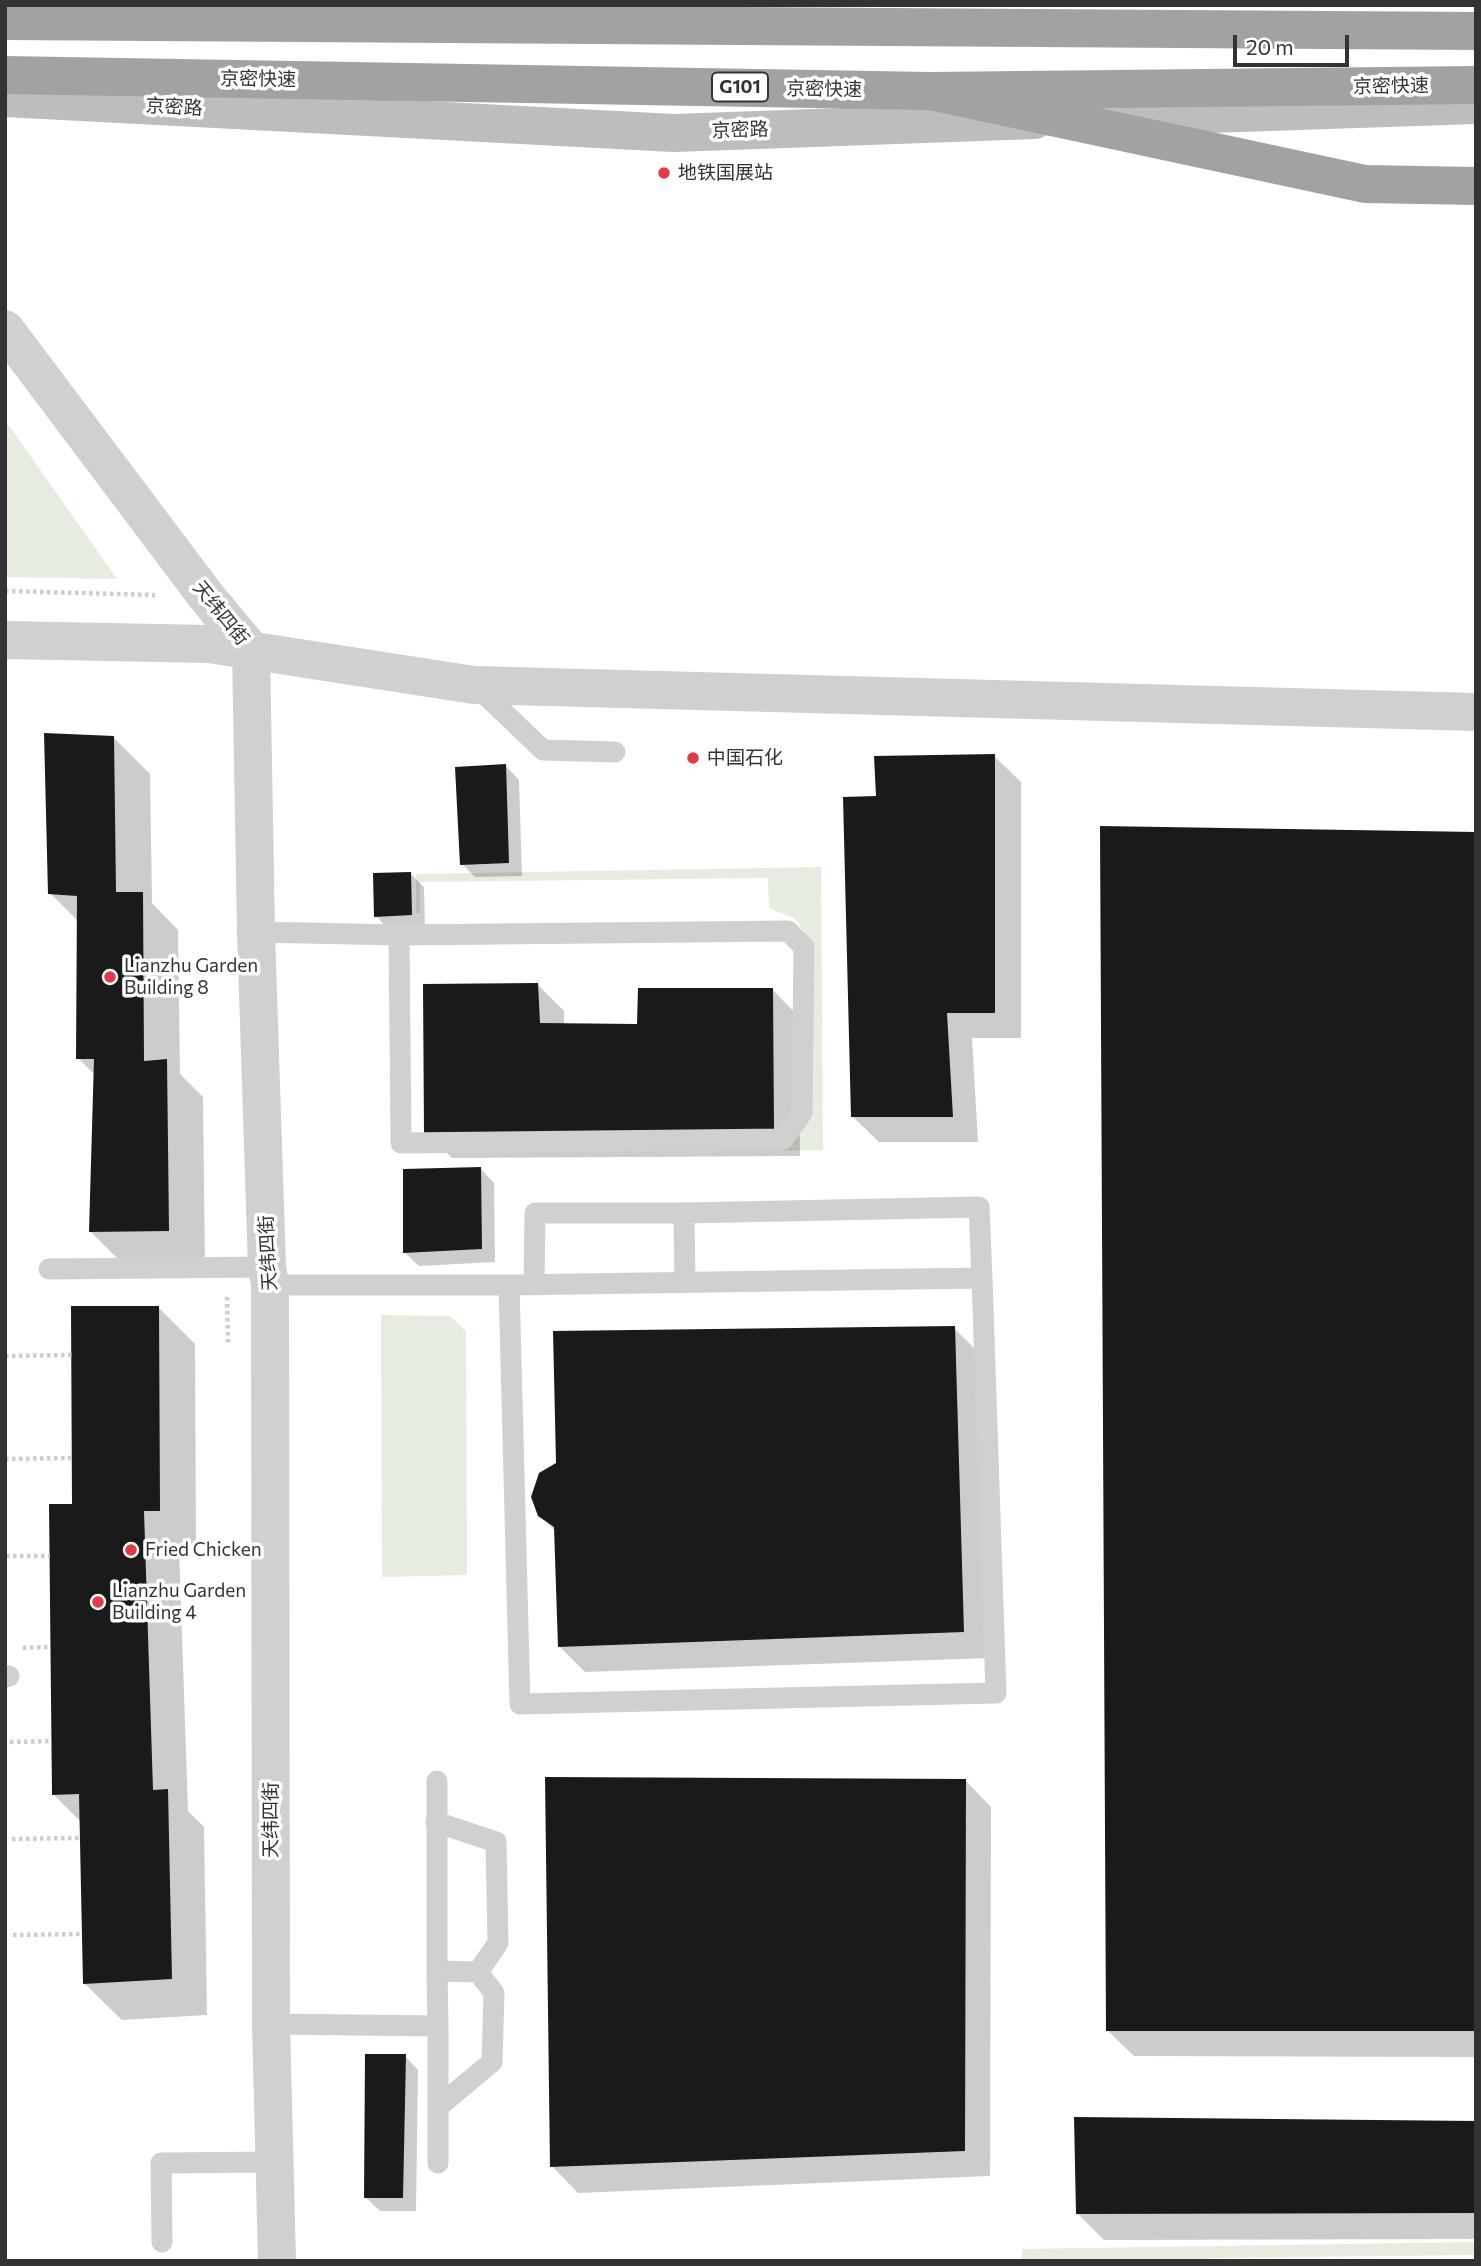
<!DOCTYPE html>
<meta charset="utf-8">
<style>
body{margin:0}
#map{position:relative;width:1481px;height:2266px;overflow:hidden;background:#fff;font-family:Commissioner,sans-serif}
canvas{display:block}
.frame{position:absolute;inset:0;border:7px solid #333;pointer-events:none}
.scale{position:absolute;left:1233px;top:35px;width:116px;height:32px;box-sizing:border-box;border:4px solid #333;border-top:0;padding-left:9px;font-size:21px;line-height:24px;white-space:nowrap;color:#333;-webkit-text-stroke:5px #fff;paint-order:stroke}
</style>
<div id="map">
<canvas width="1481" height="2266"></canvas>
<div class="frame"></div>
<div class="scale">20 m</div>
</div>
<script>
const g = document.querySelector('canvas').getContext('2d');
g.lineJoin = 'round';
function fill(path, color) { g.fillStyle = color; g.fill(path, 'evenodd'); }
const toPath = rows => new Path2D(rows.map(r => 'M' + r).join(''));
function strokePath(path, color, width, dash) { g.strokeStyle = color; g.lineWidth = width; g.lineCap = dash ? 'butt' : 'round'; g.setLineDash(dash || []); g.stroke(path); }
function drawText(font, color, halo, rows, align = 'center') {
  g.font = font + ' Commissioner,"Noto Sans SC",sans-serif'; g.lineWidth = 7; g.setLineDash([]); g.textBaseline = 'middle'; g.strokeStyle = halo; g.fillStyle = color; for (const [text, x, y, turn = 0] of rows) {
    g.save(); g.translate(x, y); g.rotate((+turn || 0) * Math.PI / 180); g.textAlign = isNaN(turn) ? turn : align; if (halo) g.strokeText(text, 0, 0); g.fillText(text, 0, 0); g.restore();
  }
}
fill(toPath([
 [5,420,117,579,5,577],
 [821,867,823,1150,783,1151,812,1118,812,942,794,918,769,908,768,878,420,882,420,913,416,913,416,874],
 [381,1315,450,1316,466,1331,467,1575,382,1577],
 [1476,2242,1476,2255,1208,2258,1204,2261,1022,2261,1022,2249]
]), '#e6ecdf');
fill(toPath([
 [113,737,150,774,152,903,178,930,180,1074,203,1097,205,1267,127,1268,91,1232,95,1075,78,1058,79,922,50,893],
 [994,756,1021,782,1021,1038,972,1038,978,1142,879,1142,852,1116,878,798],
 [506,766,519,780,522,876,475,877,462,864],
 [1476,834,1476,2057,1134,2056,1107,2030],
 [411,874,424,887,425,928,389,930,376,916],
 [538,985,564,1011,564,1025,638,1025,772,989,798,1016,800,1156,452,1158,426,1132],
 [481,1169,494,1183,495,1262,419,1266,405,1253],
 [159,1308,195,1344,196,1546,179,1547,188,1811,204,1827,207,2015,122,2020,85,1984,81,1822,54,1795,74,1505],
 [954,1328,980,1354,989,1658,585,1672,559,1646,556,1532,540,1515],
 [965,1780,991,1807,990,2176,578,2193,552,2166],
 [405,2056,418,2070,416,2211,380,2211,366,2198],
 [1476,2123,1476,2239,1104,2240,1077,2213]
]), '#0003');
fill(toPath([
 [44,733,114,736,116,892,143,892,144,1061,167,1059,169,1231,89,1232,94,1059,76,1059,77,896,48,894],
 [995,754,995,1013,947,1013,953,1117,851,1117,843,797,876,796,874,756],
 [506,764,509,863,460,865,455,767],
 [1100,826,1476,832,1476,2031,1106,2031],
 [411,872,412,915,374,917,373,873],
 [538,983,540,1023,637,1024,638,988,773,988,774,1130,424,1133,423,984],
 [481,1167,482,1249,403,1253,403,1169],
 [71,1306,159,1306,160,1511,144,1511,153,1790,168,1789,172,1979,83,1984,79,1794,52,1795,49,1504,72,1504],
 [955,1326,964,1632,558,1647,554,1527,538,1516,531,1497,539,1473,556,1463,553,1331],
 [545,1777,966,1779,965,2151,550,2167],
 [365,2054,406,2054,403,2198,364,2198],
 [1074,2117,1476,2121,1476,2213,1076,2214]
]), '#1a1a1a');
strokePath(toPath([
 [5,591,155,595],
 [227,1297,228,1344],
 [5,1356,72,1355],
 [5,1459,72,1458],
 [6,1556,50,1556],
 [23,1648,50,1647],
 [10,1742,51,1741],
 [12,1839,79,1838],
 [13,1935,82,1934]
]), '#cdcdcd', 4.5, [3.5, 3.5]);
strokePath(toPath([
 [476,686,543,750,615,752],
 [256,932,399,935,788,931,804,947,802,1113,783,1139,401,1143,399,935],
 [684,1213,979,1207,982,1278],
 [49,1269,267,1267],
 [270,1285,509,1285,520,1704,996,1693,982,1278,509,1285],
 [534,1285,535,1213,684,1213,685,1283],
 [5,1677,9,1676],
 [437,1781,437,1971],
 [436,1822,496,1842,498,1943,478,1972],
 [271,2024,438,2026,438,2163],
 [438,2026,437,1971,478,1972,494,1993,492,2062,438,2107],
 [162,2242,161,2163,275,2162]
]), '#d0d0d0', 21);
strokePath(toPath([
 [5,329,206,596,251,650,256,932,267,1267,270,1285,271,2024,277,2261],
 [5,640,209,644,474,685,1476,712]
]), '#d0d0d0', 38);
strokePath(toPath([
 [5,98,674,133,1035,120],
 [1091,118,1476,105]
]), '#bdbdbd', 38);
strokePath(toPath([
 [5,21,1476,31],
 [5,75,930,91,1476,85]
]), '#a2a2a2', 38);
strokePath(toPath([
 [930,91,1365,184,1476,186]
]), '#a2a2a2', 38);
for (const [x, y, r, color] of [
 [664,173,7,"#e63946"],
 [693,758,7,"#e63946"],
 [110,977,7,"#e63946"],
 [131,1550,7,"#e63946"],
 [98,1602,7,"#e63946"]
]) { const dot = new Path2D(); dot.arc(x, y, r, 0, 2 * Math.PI); g.fillStyle = color; g.fill(dot); strokePath(dot, '#fff', 2.5); }
for (const [x, y, w] of [
 [740,87,56]
]) { const box = new Path2D(); box.roundRect(x - w / 2, y - 14.5, w, 29, 5); g.fillStyle = '#fff'; g.fill(box); strokePath(box, '#333', 2); }
drawText('bold 18px', '#333', null, [
 ["G101",740,87]
]);
drawText('19px', '#333', '#fff', [
 ["京密快速",258,79,1],
 ["京密快速",1391,86,-1],
 ["京密快速",824,89,1],
 ["京密路",174,107,3],
 ["京密路",740,130,-2],
 ["天纬四街",221,613,51],
 ["天纬四街",268,1253,-93],
 ["天纬四街",271,1820,-90]
]);
drawText('19px', '#333', '#fff', [
 ["地铁国展站",678,173],
 ["中国石化",707,758],
 ["Lianzhu Garden",124,966],
 ["Building 8",124,988],
 ["Fried Chicken",145,1550],
 ["Lianzhu Garden",112,1591],
 ["Building 4",112,1613]
], 'left');
</script>
